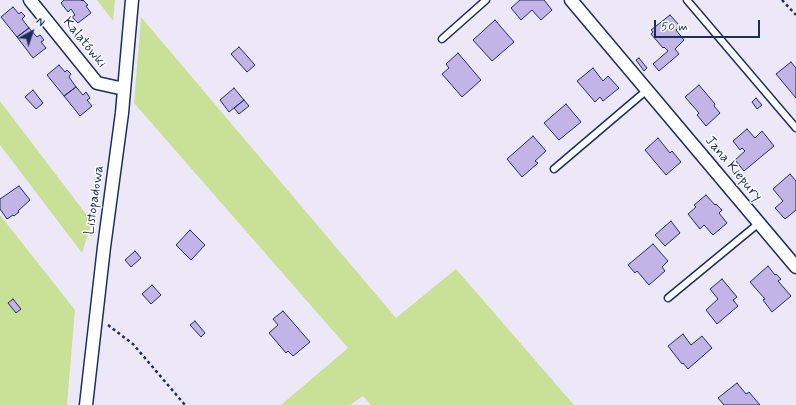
<!DOCTYPE html>
<meta charset="utf-8">
<style>
body{margin:0}
#map{position:relative;width:796px;height:405px;overflow:hidden;background:#ede8f8;font-family:Mynerve,sans-serif}
canvas{display:block}
.north{position:absolute;left:12px;top:12px;width:40px;height:40px;-webkit-text-stroke:3px #fff;paint-order:stroke;rotate:40deg;font-size:11px;font-weight:700;line-height:16px;text-align:center;color:#1b2f5e}
.north::after{content:'';display:block;margin:auto;width:14px;height:18px;background:#1b2f5e;clip-path:polygon(50% 0,100% 100%,50% 72%,0 100%)}
.scale{position:absolute;left:654px;top:20px;width:106px;height:18px;box-sizing:border-box;border:2px solid #1b2f5e;border-top:0;padding-left:5px;font-size:12px;line-height:14px;white-space:nowrap;color:#1b2f5e;-webkit-text-stroke:3px #fff;paint-order:stroke}
</style>
<div id="map">
<canvas width="796" height="405"></canvas>
<div class="north">N</div>
<div class="scale">50 m</div>
</div>
<script>
const g = document.querySelector('canvas').getContext('2d');
g.lineJoin = 'round';
function fill(path, color) { g.fillStyle = color; g.fill(path, 'evenodd'); }
const toPath = rows => new Path2D(rows.map(r => 'M' + r).join(''));
function strokePath(path, color, width, dash) { g.strokeStyle = color; g.lineWidth = width; g.lineCap = dash ? 'butt' : 'round'; g.setLineDash(dash || []); g.stroke(path); }
function drawText(font, color, halo, rows, align = 'center') {
  g.font = font + ' Mynerve,sans-serif'; g.lineWidth = 3; g.setLineDash([]); g.textBaseline = 'middle'; g.strokeStyle = halo; g.fillStyle = color; for (const [text, x, y, turn = 0] of rows) {
    g.save(); g.translate(x, y); g.rotate((+turn || 0) * Math.PI / 180); g.textAlign = isNaN(turn) ? turn : align; if (halo) g.strokeText(text, 0, 0); g.fillText(text, 0, 0); g.restore();
  }
}
fill(toPath([
 [97,0,115,0,113,21],
 [141,17,396,318,456,269,574,405,371,405,363,396,350,405,281,405,348,348,134,103],
 [0,101,92,222,82,253,0,145],
 [0,215,75,310,67,405,0,405]
]), '#c9e197');
const building = toPath([
 [64,0,81,0,82,1,83,0,88,5,86,6,91,13,78,23,72,17,75,15,71,9,68,12,61,3,64,0],
 [520,0,544,0,552,10,541,20,532,10,521,20,511,8,520,0],
 [13,7,19,14,21,12,25,16,22,19,29,28,17,37,1,17,13,7],
 [670,15,680,26,676,30,684,40,675,49,679,54,659,71,653,64,668,51,664,47,663,48,651,34,653,32,651,30,670,15],
 [495,20,514,42,492,61,473,40,495,20],
 [29,28,37,37,40,35,44,40,41,42,46,48,33,58,17,37,29,28],
 [239,47,255,65,247,72,231,54,239,47],
 [458,53,481,80,462,97,442,74,449,68,446,64,458,53],
 [639,58,647,68,644,71,636,60,639,58],
 [791,62,796,68,796,98,776,74,791,62],
 [59,65,65,72,67,70,71,74,69,77,76,87,64,96,47,75,59,65],
 [593,68,603,81,608,76,619,88,603,101,600,97,595,102,577,81,593,68],
 [699,85,715,104,714,106,720,113,706,126,697,115,699,113,685,97,699,85],
 [76,87,83,95,86,92,90,98,87,100,92,106,80,116,64,96,76,87],
 [234,88,244,100,229,112,220,100,234,88],
 [33,90,43,103,36,109,25,97,33,90],
 [756,98,762,105,757,109,752,102,756,98],
 [244,100,249,106,239,114,234,108,244,100],
 [566,104,581,122,559,140,544,123,566,104],
 [747,129,755,138,762,131,774,146,744,171,735,160,745,151,742,148,740,150,733,141,747,129],
 [533,136,546,151,535,161,538,163,522,177,507,159,533,136],
 [658,138,670,153,672,151,681,162,666,175,645,150,658,138],
 [790,174,796,181,796,210,785,219,775,208,783,201,773,189,790,174],
 [19,186,30,200,18,211,19,212,14,216,13,215,7,219,0,209,0,199,19,186],
 [706,195,715,205,716,204,722,210,719,213,727,223,713,235,704,225,700,229,688,214,696,207,694,205,706,195],
 [671,221,680,233,665,246,655,235,671,221],
 [190,230,205,245,191,260,176,245,190,230],
 [653,244,668,261,662,267,665,271,649,285,637,271,635,273,628,265,653,244],
 [135,251,141,258,131,267,125,260,135,251],
 [768,266,775,275,776,274,781,279,778,281,791,296,772,312,763,300,765,299,750,282,768,266],
 [722,279,737,297,733,300,738,306,717,324,706,310,718,299,710,289,722,279],
 [152,285,161,295,151,304,142,294,152,285],
 [13,299,21,309,16,313,8,303,13,299],
 [283,311,310,342,293,356,288,351,286,353,269,333,278,325,273,319,283,311],
 [195,321,205,333,201,337,190,325,195,321],
 [683,334,691,345,702,336,712,348,688,369,683,363,682,364,668,346,683,334],
 [737,383,746,394,749,392,760,405,724,405,718,398,737,383]
]);
fill(building, '#c2b4e6');
strokePath(building, '#1b2f5e', 1);
const lane = toPath([
 [687,0,796,128],
 [442,39,486,0],
 [554,169,647,90],
 [668,298,759,223]
]);
const street = toPath([
 [30,0,97,83,124,89],
 [571,0,796,267],
 [86,405,104,247,122,113,132,0]
]);
strokePath(lane, '#1b2f5e', 9);
strokePath(street, '#1b2f5e', 15);
strokePath(toPath([
 [782,0,796,15],
 [108,325,133,344,185,405]
]), '#1b2f5e', 2.5, [3, 3]);
strokePath(lane, '#fff', 6);
strokePath(street, '#fff', 12);
drawText('14px', '#1b2f5e', '#fff', [
 ["Kalatówki",84,43,51],
 ["Jana Kiepury",733,169,50],
 ["Listopadowa",95,200,-82]
]);
</script>
